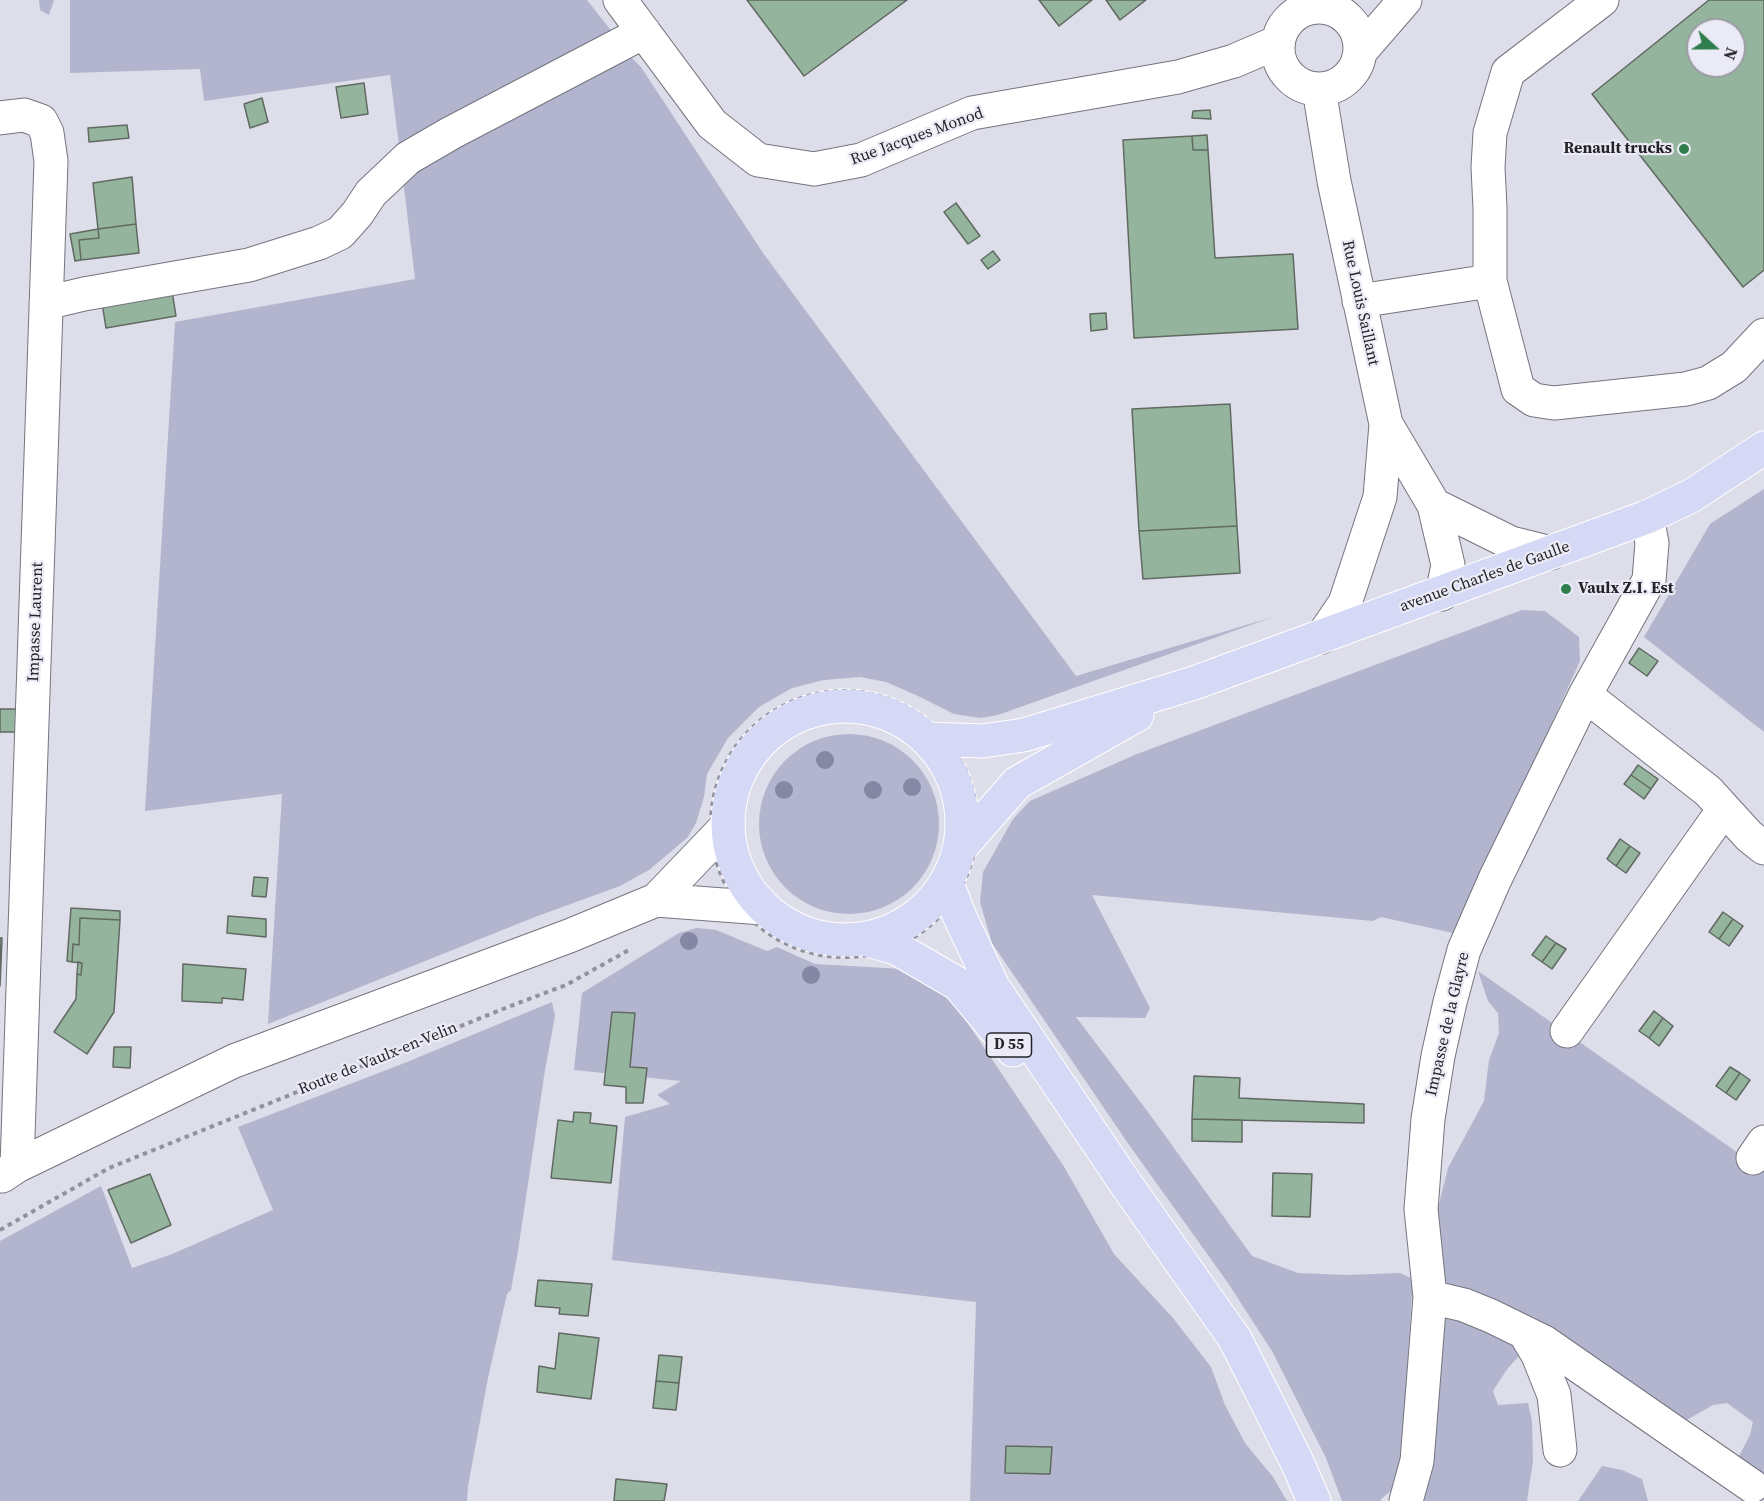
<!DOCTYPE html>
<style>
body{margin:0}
#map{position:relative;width:1764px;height:1501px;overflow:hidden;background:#dddee9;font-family:"Source Serif 4",serif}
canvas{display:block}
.north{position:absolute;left:1686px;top:18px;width:60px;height:60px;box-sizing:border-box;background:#eaebf6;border:2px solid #9b9ba4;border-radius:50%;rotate:111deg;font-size:16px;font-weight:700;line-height:24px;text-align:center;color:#242428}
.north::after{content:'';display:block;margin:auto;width:21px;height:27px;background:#307e4e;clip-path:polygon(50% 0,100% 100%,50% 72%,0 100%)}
</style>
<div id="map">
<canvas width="1764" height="1501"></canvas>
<div class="north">N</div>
</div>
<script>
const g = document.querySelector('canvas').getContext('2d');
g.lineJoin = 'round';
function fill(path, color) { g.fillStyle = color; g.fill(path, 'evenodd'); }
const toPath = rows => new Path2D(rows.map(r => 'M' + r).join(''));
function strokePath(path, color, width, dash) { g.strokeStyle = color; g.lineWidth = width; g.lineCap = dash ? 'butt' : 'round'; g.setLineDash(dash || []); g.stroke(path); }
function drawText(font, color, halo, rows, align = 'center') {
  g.font = font + ' "Source Serif 4",serif'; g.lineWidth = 4.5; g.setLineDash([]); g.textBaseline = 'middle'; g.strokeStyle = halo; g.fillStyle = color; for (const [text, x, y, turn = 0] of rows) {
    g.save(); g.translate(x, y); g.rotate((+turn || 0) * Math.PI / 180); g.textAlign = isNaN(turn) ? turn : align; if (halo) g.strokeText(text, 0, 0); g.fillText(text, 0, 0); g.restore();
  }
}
fill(toPath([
 [39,0,54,0,49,15,40,10],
 [70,0,587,0,613,33,400,153,390,75,204,101,200,69,70,73],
 [629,55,641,67,763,253,1076,676,1273,617,998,715,981,718,954,714,916,695,886,682,860,677,824,680,792,688,759,707,728,738,707,774,704,797,696,823,687,838,649,870,620,886,535,917,268,1024,282,794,145,811,175,322,415,279,402,171],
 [1764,489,1764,732,1644,637,1710,524],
 [1522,610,1545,611,1579,637,1580,661,1508,820,1453,933,1381,917,1373,921,1092,895,1150,1008,1145,1018,1076,1017,1148,1112,1252,1256,1298,1273,1347,1275,1400,1273,1413,1279,1401,1465,1394,1488,1381,1499,1381,1501,1342,1501,1326,1458,1272,1351,1228,1283,1127,1142,992,943,980,902,983,872,1013,819,1030,801,1137,754],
 '759 824a90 90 0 1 1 180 0a90 90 0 1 1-180 0Z',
 [697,928,716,930,767,951,777,947,815,964,903,969,950,997,1063,1165,1114,1254,1173,1318,1211,1367,1225,1405,1245,1443,1273,1477,1287,1501,970,1501,976,1302,612,1260,625,1117,670,1104,657,1095,681,1081,574,1070,582,993,679,933],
 [1478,971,1764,1171,1764,1479,1738,1458,1750,1435,1753,1422,1727,1403,1713,1405,1683,1422,1464,1290,1441,1281,1436,1216,1448,1168,1484,1101,1489,1060,1499,1033,1498,1013,1488,1001],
 [552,1002,555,1016,545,1070,517,1257,511,1290,507,1294,488,1378,468,1486,467,1501,0,1501,0,1241,101,1186,132,1268,172,1254,273,1210,238,1127,402,1064],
 [1442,1315,1506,1333,1520,1355,1508,1368,1493,1391,1498,1405,1528,1403,1532,1421,1533,1461,1527,1501,1423,1501,1432,1403],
 [1602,1466,1622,1470,1642,1479,1648,1501,1578,1501]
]), '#b2b5cd');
const building = toPath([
 [747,0,907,0,804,76,747,0],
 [1039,0,1092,0,1059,26,1039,0],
 [1106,0,1146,0,1120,20,1106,0],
 [1709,0,1764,0,1764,270,1743,287,1592,94,1709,0],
 [1698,30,1734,30,1734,66,1698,66,1698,30],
 [364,83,368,114,341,118,336,87,364,83],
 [262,98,268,122,250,128,244,104,262,98],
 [1210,110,1211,119,1192,118,1193,111,1210,110],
 [127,125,129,138,89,142,88,128,127,125],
 [1207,135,1208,150,1193,150,1192,136,1207,135],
 [1192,136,1193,150,1208,150,1215,258,1293,254,1298,329,1134,338,1123,140,1192,136],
 [132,177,136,224,98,229,93,183,132,177],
 [956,203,980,236,968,244,944,212,956,203],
 [136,224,139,253,81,260,79,240,99,238,98,229,136,224],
 [98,229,99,238,79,240,81,260,75,261,70,234,98,229],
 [993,251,1000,260,988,269,981,260,993,251],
 [171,285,176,316,106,328,101,297,171,285],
 [1106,313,1107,329,1091,331,1090,314,1106,313],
 [1230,404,1237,526,1139,531,1132,409,1230,404],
 [1237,526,1240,573,1143,579,1139,531,1237,526],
 [1639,648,1658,661,1647,676,1629,663,1639,648],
 [0,709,19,709,18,732,0,732,0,709],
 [1638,765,1658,779,1651,789,1631,775,1638,765],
 [1631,775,1651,789,1644,799,1624,784,1631,775],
 [1620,839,1630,846,1616,866,1607,859,1620,839],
 [1630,846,1640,853,1626,873,1616,866,1630,846],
 [254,877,268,878,266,897,252,896,254,877],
 [71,908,120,911,120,920,80,918,79,945,73,944,72,962,67,961,71,908],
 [1723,912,1733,919,1719,939,1709,932,1723,912],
 [228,916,266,919,266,937,227,933,228,916],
 [80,918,120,920,114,1012,87,1054,54,1032,76,999,77,974,81,975,82,963,72,962,73,944,79,945,80,918],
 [1733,919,1743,926,1729,946,1719,939,1733,919],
 [1546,936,1556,943,1542,962,1532,955,1546,936],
 [0,938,2,938,0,986,0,938],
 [1556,943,1566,949,1552,969,1542,962,1556,943],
 [78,962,82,963,81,975,77,974,78,962],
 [183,964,246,969,243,1000,222,998,222,1003,182,1001,183,964],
 [1654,1011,1663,1018,1649,1038,1639,1031,1654,1011],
 [612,1012,635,1013,630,1067,647,1068,643,1103,626,1103,626,1087,604,1085,612,1012],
 [1663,1018,1673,1026,1659,1046,1649,1038,1663,1018],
 [114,1047,131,1047,130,1068,113,1067,114,1047],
 [1730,1067,1740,1073,1726,1093,1716,1086,1730,1067],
 [1740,1073,1750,1080,1736,1100,1726,1093,1740,1073],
 [1194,1076,1240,1078,1239,1098,1364,1104,1364,1123,1192,1119,1194,1076],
 [574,1112,591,1113,590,1123,617,1126,611,1183,551,1178,558,1120,573,1122,574,1112],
 [1192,1119,1242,1120,1242,1142,1192,1141,1192,1119],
 [1273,1173,1312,1174,1310,1217,1272,1216,1273,1173],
 [150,1174,171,1225,131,1243,108,1190,150,1174],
 [538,1280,592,1284,588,1316,559,1314,560,1308,535,1306,538,1280],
 [559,1333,599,1338,591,1399,537,1392,539,1366,555,1369,559,1333],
 [659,1355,682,1357,679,1383,656,1381,659,1355],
 [656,1381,679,1383,676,1410,653,1408,656,1381],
 [1006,1446,1052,1447,1050,1474,1005,1473,1006,1446],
 [616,1479,667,1484,664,1501,614,1501,616,1479]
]);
fill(building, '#94b49d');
strokePath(building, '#606962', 1.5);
const minor = toPath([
 [620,0,712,124,758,160,814,169,861,160,972,113,1178,77,1234,61,1278,42],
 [1602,0,1508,72,1490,133,1488,167,1490,208,1490,281,1518,389,1534,400,1554,403,1686,389,1708,383,1734,367,1764,335],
 '1278 48a41 41 0 1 1 82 0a41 41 0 1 1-82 0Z',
 [1360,52,1405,0],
 [1319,89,1334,181,1386,424,1380,497,1345,603,1322,637],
 [0,118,24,115,41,121,47,133,51,161,17,1166],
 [1359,301,1490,281],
 [46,303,84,294,249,265,319,243,340,233,357,214,371,193,408,158,451,133,644,32],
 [1386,424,1434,505,1448,565,1442,594],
 [1434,505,1511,543,1551,553],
 [1585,695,1708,791,1749,836,1764,848],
 [656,900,763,908],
 [1567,1031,1724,809],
 [1753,1158,1764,1142],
 [2,1176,17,1166,234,1061,569,936,656,900,727,826],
 [1430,1297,1464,1305,1491,1316,1544,1342,1752,1486],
 [1525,1333,1538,1355,1554,1395,1560,1450],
 [1406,1501,1417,1461,1430,1297,1421,1209,1428,1119,1438,1056,1450,1002,1464,950,1495,879,1585,695,1649,580,1652,543,1647,517]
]);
const major = toPath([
 '728 823a117 117 0 1 1 234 0a117 117 0 1 1-234 0Z',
 [929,739,983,741,1024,735,1194,683,1647,517,1691,496,1764,448],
 [961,847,1017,783,1137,715],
 [947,883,959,915,993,987,1128,1187,1235,1339,1297,1462,1314,1501],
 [864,939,896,948,958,984,1013,1050]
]);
strokePath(minor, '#74757f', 35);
strokePath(major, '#fff', 35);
strokePath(toPath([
 '711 824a133 133 0 1 1 266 0a133 133 0 1 1-266 0Z',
 [0,1230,109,1168,508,1007,566,985,629,950]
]), '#92929b', 4, [4.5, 4.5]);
strokePath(minor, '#fff', 33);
strokePath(major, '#d6d9f5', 33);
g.fillStyle = '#8587a5';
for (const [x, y] of [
 [825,760],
 [912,787],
 [784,790],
 [873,790],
 [689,941],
 [811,975]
]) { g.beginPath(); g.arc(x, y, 9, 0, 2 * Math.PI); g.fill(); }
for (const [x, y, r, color] of [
 [1684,149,6,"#307e4e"],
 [1566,589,6,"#307e4e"]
]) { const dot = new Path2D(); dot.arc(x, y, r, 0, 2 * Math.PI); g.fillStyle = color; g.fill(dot); strokePath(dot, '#eaebf6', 2); }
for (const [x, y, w] of [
 [1009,1045,45]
]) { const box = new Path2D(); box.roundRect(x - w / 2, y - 12, w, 24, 4.5); g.fillStyle = '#eaebf6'; g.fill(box); strokePath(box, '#242428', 1.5); }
drawText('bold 15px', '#242428', null, [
 ["D 55",1009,1045]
]);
drawText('16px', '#242428', '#eaebf6', [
 ["Rue Jacques Monod",917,137,-20],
 ["Rue Louis Saillant",1360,303,78],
 ["avenue Charles de Gaulle",1485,577,-20],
 ["Impasse Laurent",36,622,-88],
 ["Impasse de la Glayre",1448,1024,-77],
 ["Route de Vaulx-en-Velin",378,1059,-22]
]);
drawText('bold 16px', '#242428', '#eaebf6', [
 ["Renault trucks",1672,149],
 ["Vaulx Z.I. Est",1578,589,"left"]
], 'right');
</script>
